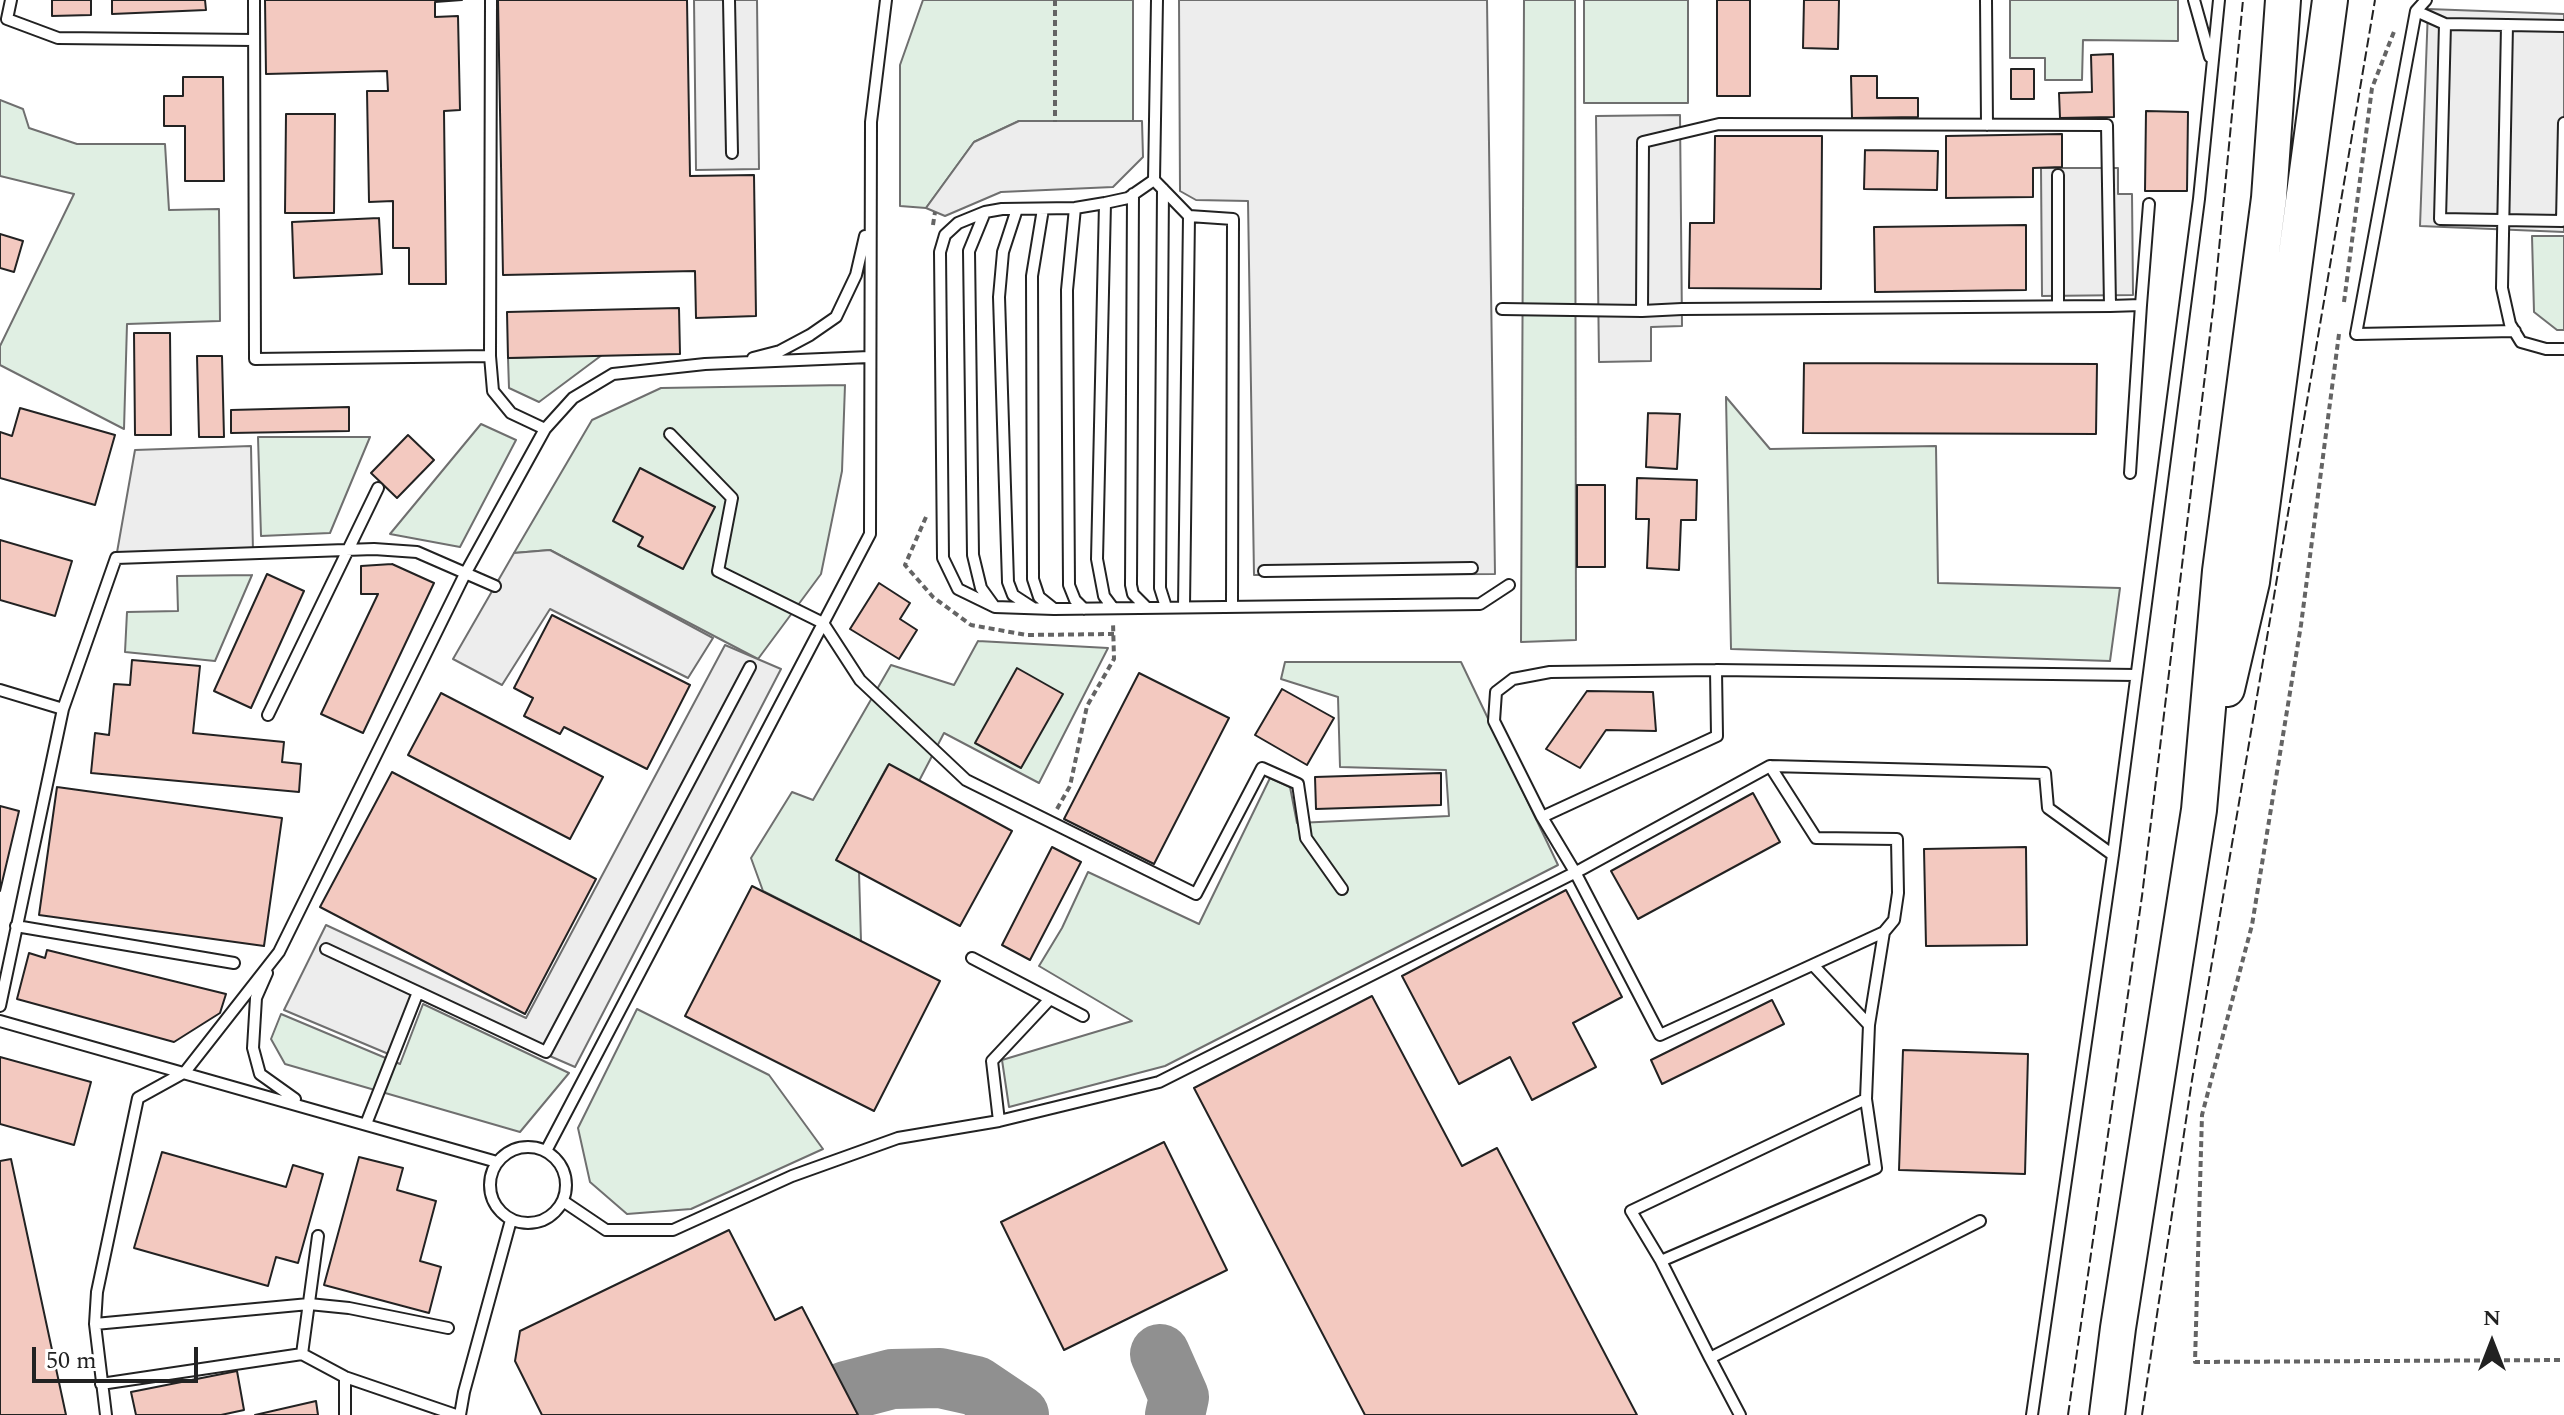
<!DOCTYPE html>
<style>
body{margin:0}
#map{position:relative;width:2564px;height:1415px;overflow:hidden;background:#fff;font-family:Spectral,serif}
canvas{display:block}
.north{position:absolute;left:2452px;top:1303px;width:80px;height:80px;-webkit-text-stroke:6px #fff;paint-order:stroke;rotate:0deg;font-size:22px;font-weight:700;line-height:32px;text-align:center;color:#222}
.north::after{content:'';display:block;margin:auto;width:28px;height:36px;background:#222;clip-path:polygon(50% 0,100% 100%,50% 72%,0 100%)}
.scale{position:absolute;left:32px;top:1347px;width:166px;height:36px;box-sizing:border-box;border:4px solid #222;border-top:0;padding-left:10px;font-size:24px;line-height:28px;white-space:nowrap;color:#222;-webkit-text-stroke:6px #fff;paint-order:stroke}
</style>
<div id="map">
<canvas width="2564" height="1415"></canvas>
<div class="north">N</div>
<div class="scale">50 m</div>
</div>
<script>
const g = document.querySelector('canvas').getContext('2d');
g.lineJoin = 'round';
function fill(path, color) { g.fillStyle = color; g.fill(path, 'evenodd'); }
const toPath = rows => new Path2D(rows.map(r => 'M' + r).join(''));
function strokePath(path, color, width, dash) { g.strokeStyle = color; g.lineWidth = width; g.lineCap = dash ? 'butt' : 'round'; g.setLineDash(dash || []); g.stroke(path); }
const green = toPath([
 [923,0,1133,0,1133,121,1019,121,974,142,926,208,900,206,900,65,923,0],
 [1524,0,1575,0,1576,640,1521,642,1524,0],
 [1584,0,1688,0,1688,103,1584,103,1584,0],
 [2010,0,2178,0,2178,41,2083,40,2082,80,2045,80,2045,58,2010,58,2010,0],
 [0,100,23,109,29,128,77,144,165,144,169,210,219,209,220,321,127,324,124,429,0,365,0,346,74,194,0,176,0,100],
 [2532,236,2564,236,2564,330,2557,330,2534,312,2532,236],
 [602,355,539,402,509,388,508,358,602,355],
 [845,385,842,471,821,574,758,659,550,550,514,553,592,420,661,388,845,385],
 [1726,397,1770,449,1936,446,1938,583,2120,588,2110,661,1731,649,1726,397],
 [481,424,516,440,460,547,390,534,481,424],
 [370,437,330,533,261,536,258,437,370,437],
 [252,575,215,661,125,652,127,612,178,611,177,576,252,575],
 [978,641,1108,648,1039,783,944,733,919,781,888,765,837,859,859,872,861,941,763,891,751,858,792,792,813,800,891,665,954,685,978,641],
 [1285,662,1461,662,1558,865,1165,1066,1009,1107,1002,1060,1132,1021,1039,966,1062,928,1088,872,1199,924,1270,778,1290,787,1297,823,1449,816,1446,770,1340,767,1338,697,1281,679,1285,662],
 [423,1004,569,1073,520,1132,285,1064,271,1039,281,1014,400,1064,423,1004],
 [637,1009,769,1075,823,1149,691,1209,627,1214,590,1182,578,1128,637,1009]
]);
fill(green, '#e0efe3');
strokePath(green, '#6f6f6f', 2);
const parking = toPath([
 [694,0,757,0,759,169,696,170,694,0],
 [1179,0,1487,0,1495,574,1254,575,1248,201,1196,200,1180,191,1179,0],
 [2428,9,2564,14,2564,232,2420,226,2428,9],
 [1680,115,1682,326,1651,327,1651,361,1599,362,1596,116,1680,115],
 [1019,121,1142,121,1143,157,1113,187,1001,192,945,216,926,208,974,142,1019,121],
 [2041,168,2118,168,2118,194,2132,194,2133,295,2042,296,2041,168],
 [251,446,253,553,116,558,135,450,251,446],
 [550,550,713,638,688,678,550,609,502,685,453,659,514,553,550,550],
 [725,645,781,669,575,1067,421,1000,398,1058,284,1010,326,925,526,1018,725,645]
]);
fill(parking, '#ededed');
strokePath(parking, '#6f6f6f', 2);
strokePath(toPath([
 [1160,1354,1179,1397,1175,1415],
 [846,1391,892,1379,940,1378,976,1386,1019,1415]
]), '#909090', 60);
const building = toPath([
 [52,0,91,0,91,15,52,16,52,0],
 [112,0,205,0,206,10,112,14,112,0],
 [265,0,462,0,435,2,435,17,458,16,460,110,444,111,446,284,409,284,409,248,393,248,393,201,369,202,367,91,388,91,387,71,266,74,265,0],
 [498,0,687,0,690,176,754,175,756,316,696,318,695,271,503,275,498,0],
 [1717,0,1750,0,1750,96,1717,96,1717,0],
 [1804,0,1839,0,1838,49,1803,48,1804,0],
 [2113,54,2114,117,2060,118,2059,93,2092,92,2091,55,2113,54],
 [2011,69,2034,69,2034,99,2011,99,2011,69],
 [1851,76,1877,76,1877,98,1918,98,1918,117,1852,118,1851,76],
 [183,77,223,77,224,181,185,181,185,126,164,126,164,96,183,96,183,77],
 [2146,111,2188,112,2187,191,2145,191,2146,111],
 [286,114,335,114,334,213,285,213,286,114],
 [2062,134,2062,167,2033,168,2033,197,1946,198,1946,136,2062,134],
 [1715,136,1822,136,1821,289,1689,288,1690,223,1714,223,1715,136],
 [1865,150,1938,151,1937,190,1864,189,1865,150],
 [379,218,382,274,294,278,292,222,379,218],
 [2026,225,2026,290,1875,292,1874,227,2026,225],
 [0,234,23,241,14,272,0,268,0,234],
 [679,308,680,354,508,358,507,312,679,308],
 [134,333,170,333,171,435,135,435,134,333],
 [197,356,222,356,224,437,199,437,197,356],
 [1804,363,2097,364,2096,434,1803,433,1804,363],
 [349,407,349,431,231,433,231,410,349,407],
 [20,408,115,435,95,505,0,478,0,432,12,436,20,408],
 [1648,413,1680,414,1677,469,1646,467,1648,413],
 [408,435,434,460,397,498,371,473,408,435],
 [640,468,715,507,683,569,638,546,643,537,613,521,640,468],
 [1637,478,1697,480,1696,520,1681,520,1679,570,1647,568,1649,519,1636,519,1637,478],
 [1577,485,1605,485,1605,567,1577,567,1577,485],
 [0,540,72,561,55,616,0,600,0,540],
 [392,564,434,583,363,733,321,714,378,594,361,594,361,566,392,564],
 [267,574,304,591,251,708,214,691,267,574],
 [879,583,910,603,900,619,917,630,899,659,850,629,879,583],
 [552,615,690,685,647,769,564,727,560,734,524,716,533,698,514,688,552,615],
 [132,660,200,666,193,733,284,742,282,762,301,764,299,792,91,773,95,733,109,735,114,684,130,685,132,660],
 [1017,668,1063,694,1021,768,975,743,1017,668],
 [1139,673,1229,718,1154,864,1064,819,1139,673],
 [1282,689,1334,718,1307,765,1255,735,1282,689],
 [1587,691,1653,692,1656,731,1606,730,1580,768,1546,749,1587,691],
 [441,693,603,777,570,839,408,755,441,693],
 [889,764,1012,831,960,926,836,860,889,764],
 [392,772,596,879,525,1014,320,907,392,772],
 [1441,773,1441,805,1316,809,1315,777,1441,773],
 [57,787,282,818,264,946,39,915,57,787],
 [1753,793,1780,842,1638,919,1611,871,1753,793],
 [0,806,19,811,0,891,0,806],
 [1052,847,1081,862,1030,960,1002,945,1052,847],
 [2026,847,2027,945,1926,946,1924,849,2026,847],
 [752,886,940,981,874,1111,685,1016,752,886],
 [1566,890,1622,997,1573,1023,1596,1067,1532,1100,1510,1057,1459,1084,1402,976,1566,890],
 [47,950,226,994,220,1013,174,1042,17,999,29,953,45,958,47,950],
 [1372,996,1462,1166,1497,1148,1637,1415,1365,1415,1194,1088,1372,996],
 [1772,1000,1784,1024,1662,1084,1651,1060,1772,1000],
 [1903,1050,2028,1054,2025,1174,1899,1170,1903,1050],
 [0,1057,91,1082,74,1145,0,1124,0,1057],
 [1164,1142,1227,1270,1064,1350,1001,1222,1164,1142],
 [162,1152,286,1187,293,1165,323,1174,298,1263,276,1257,268,1286,134,1248,162,1152],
 [359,1157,403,1168,397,1190,436,1201,420,1261,441,1267,429,1313,324,1285,359,1157],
 [11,1159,66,1415,0,1415,0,1161,11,1159],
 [729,1230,775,1320,802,1307,858,1415,542,1415,515,1361,520,1331,729,1230],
 [237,1371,244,1410,221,1415,136,1415,131,1392,237,1371],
 [316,1401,318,1415,255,1415,316,1401]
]);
fill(building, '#f3c9c0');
strokePath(building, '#222', 2);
const service = toPath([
 [11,0,7,19,58,38,254,40],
 [254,0,255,359,490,356],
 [491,0,490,356,493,391,511,413,545,429],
 [729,0,732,153],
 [1157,0,1154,180,1189,216,1184,607],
 [1986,0,1987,125],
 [2194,0,2210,57],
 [2416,11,2426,0],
 [2445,24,2507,25],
 [2564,26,2507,25,2502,288,2510,324,2521,342,2546,349,2564,349],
 [2058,175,2058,306],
 [1154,180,1128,198,1105,203,1075,208,1002,209,985,212,958,223,945,235,940,252,943,558,958,589,995,607,1054,609,1480,604,1509,585],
 [1163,189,1160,588,1166,607],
 [1133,194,1131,585,1133,594,1146,607],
 [1105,203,1097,559,1104,596,1113,608],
 [1075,208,1067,290,1069,585,1075,600,1084,609],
 [1017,209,1003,252,999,297,1008,582,1013,595,1033,608],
 [1043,209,1032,276,1033,579,1039,597,1054,609],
 [985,212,969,251,973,555,981,588,994,606],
 [1189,216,1233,219,1232,606],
 [2110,306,2107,125,1719,124,1643,142,1642,311,1682,309,2110,306,2141,305,2149,204],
 [1502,309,1642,311],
 [2515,331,2356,334,2416,11,2445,24,2440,219,2562,221,2564,123],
 [753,358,780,351,810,335,836,317,856,275,865,236],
 [670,434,732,498,718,571,823,623,860,680,966,780,1196,894,1262,768,1298,784,1306,838,1342,889],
 [2130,473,2141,305],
 [1264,571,1472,568],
 [1716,670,1717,736,1542,817,1575,872,1660,1035,1884,932,1894,920,1898,893,1897,839,1816,838,1770,766],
 [0,690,63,709,116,558,374,549,417,552,495,586],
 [268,715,378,488],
 [1542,817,1494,721,1496,692,1513,679,1550,672,1716,670,2136,675],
 [16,926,234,963],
 [326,949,418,992,366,1124],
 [972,958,1083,1016],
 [1813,965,1869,1025,1884,932],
 [267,973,256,998,253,1048,260,1074,295,1099],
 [418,992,546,1052,750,667],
 [0,1006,63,709],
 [0,1021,497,1162],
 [1866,1099,1869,1025],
 [999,1121,992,1061,1050,999],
 '490 1185a38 38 0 1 1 76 0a38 38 0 1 1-76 0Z',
 [546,1151,870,534,871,122,886,0],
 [563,1201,606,1230,673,1230,792,1176,898,1138,999,1121,1159,1082,1582,869,1770,766,2045,773,2048,808,2113,855,2199,199,2219,0],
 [1661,1261,1876,1168,1866,1099,1631,1211,1661,1261,1710,1358],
 [95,1324,309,1304,349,1308,448,1328],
 [302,1354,318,1236],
 [101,1384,302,1354,345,1377,456,1415],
 [106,1415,95,1324,97,1292,138,1098,185,1072,279,952,465,574,545,429,573,398,613,374,705,364,869,357],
 [345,1415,345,1377],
 [460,1415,464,1392,511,1220],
 [1740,1415,1710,1358,1980,1221],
 [2032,1415,2113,855]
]);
const trunk = toPath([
 [2227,689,2252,582,2330,0],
 [2107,1415,2118,1328,2199,810,2220,571,2269,198,2283,0]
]);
strokePath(service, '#222', 14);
strokePath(trunk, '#222', 38);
strokePath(toPath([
 [1055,0,1055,122],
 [933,225,935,212],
 [2344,302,2372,88,2395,29],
 [2339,334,2301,625,2252,925,2202,1115,2195,1362,2564,1360],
 [926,517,905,565,933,597,971,625,1027,635,1114,634],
 [1057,809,1070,786,1087,706,1114,659,1113,622]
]), '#646464', 4, [6, 4]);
strokePath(service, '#fff', 10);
strokePath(trunk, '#fff', 34);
strokePath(toPath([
 [2068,1415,2142,896,2214,301,2243,0],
 [2142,1415,2192,1080,2375,0]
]), '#222', 2, [10, 4]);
</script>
